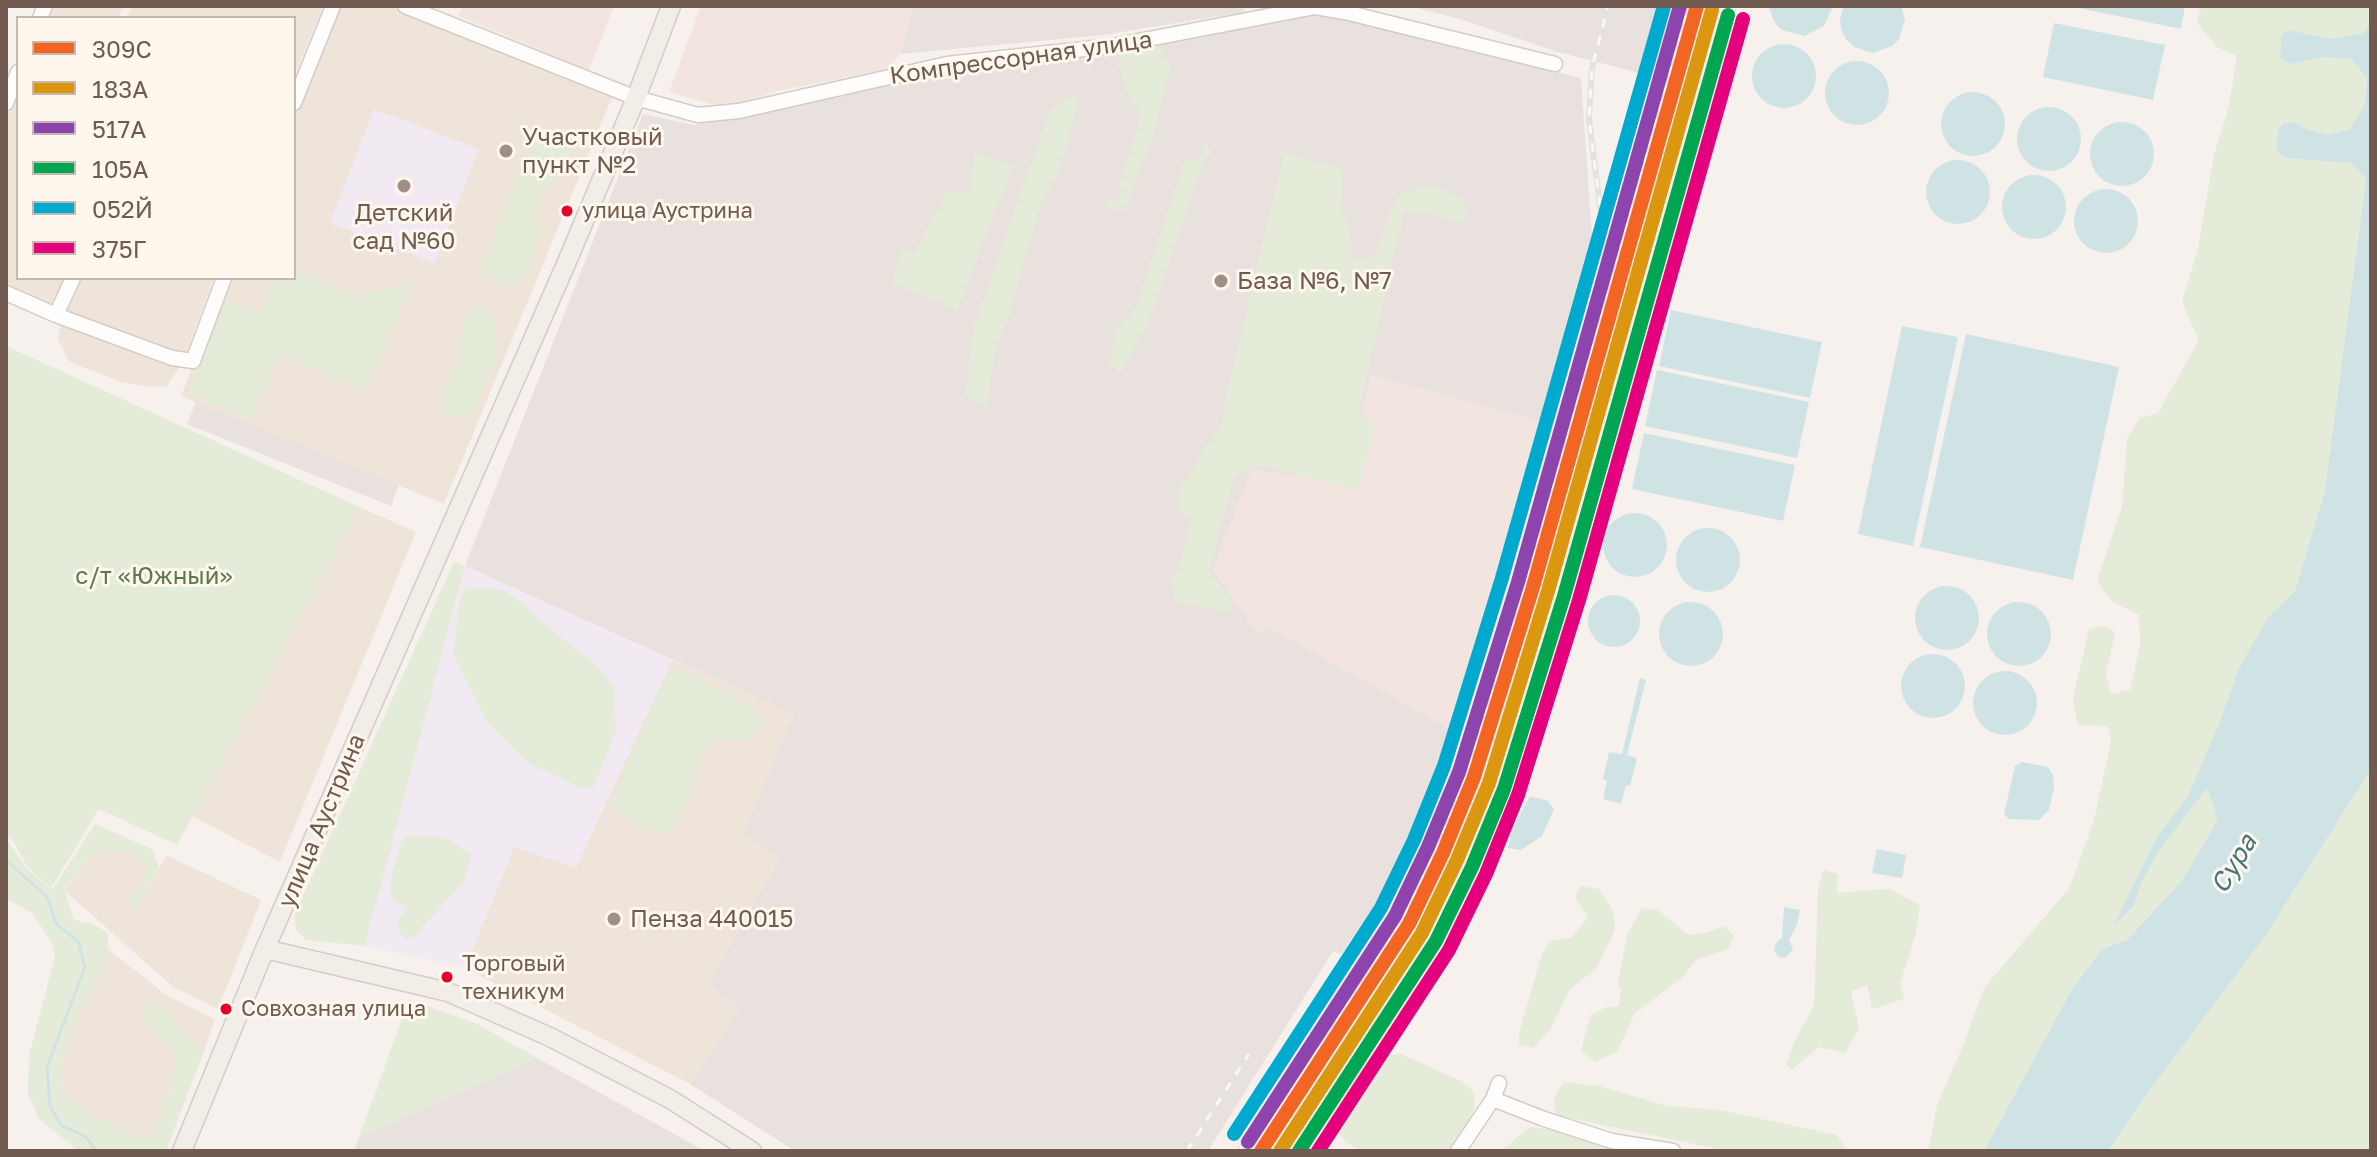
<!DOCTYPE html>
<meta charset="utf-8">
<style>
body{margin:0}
#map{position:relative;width:2377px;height:1157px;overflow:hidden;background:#f6f1ec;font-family:"Golos Text",sans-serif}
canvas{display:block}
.frame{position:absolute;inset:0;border:8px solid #715a4f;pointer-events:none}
.legend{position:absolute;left:16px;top:16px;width:280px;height:264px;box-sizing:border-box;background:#fdf7ee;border:2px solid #c5b8ae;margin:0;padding:10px 14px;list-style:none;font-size:24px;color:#715a4f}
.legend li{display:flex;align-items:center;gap:16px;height:40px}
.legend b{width:40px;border:2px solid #c5b8ae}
</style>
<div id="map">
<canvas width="2377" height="1157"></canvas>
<div class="frame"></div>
<ul class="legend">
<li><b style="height:10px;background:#f26522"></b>309С</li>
<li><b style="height:10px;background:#dc9710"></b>183А</li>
<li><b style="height:10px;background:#8e44ad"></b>517А</li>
<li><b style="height:10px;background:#00a651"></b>105А</li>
<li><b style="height:10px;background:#00a9ce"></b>052Й</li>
<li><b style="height:10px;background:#e5007d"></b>375Г</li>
</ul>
</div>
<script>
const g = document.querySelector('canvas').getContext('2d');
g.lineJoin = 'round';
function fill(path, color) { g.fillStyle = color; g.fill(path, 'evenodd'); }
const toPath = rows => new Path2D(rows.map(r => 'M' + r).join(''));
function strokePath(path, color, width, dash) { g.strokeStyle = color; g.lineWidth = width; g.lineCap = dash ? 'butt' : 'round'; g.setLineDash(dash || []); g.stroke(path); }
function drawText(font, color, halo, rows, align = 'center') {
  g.font = font + ' "Golos Text",sans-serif'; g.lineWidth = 6; g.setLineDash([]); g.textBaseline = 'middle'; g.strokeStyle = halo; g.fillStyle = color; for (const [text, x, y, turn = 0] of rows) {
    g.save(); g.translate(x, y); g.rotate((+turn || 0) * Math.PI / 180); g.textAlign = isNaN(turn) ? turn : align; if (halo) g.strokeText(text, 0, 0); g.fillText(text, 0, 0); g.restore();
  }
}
fill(toPath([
 [51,6,123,6,118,18,46,18],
 [131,6,323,6,294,77,294,18,127,18],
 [341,6,390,6,613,95,444,504,181,396,227,278,294,278,294,116],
 [18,91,18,278,66,278,53,308,6,287,6,120],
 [78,278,214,278,185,356,62,312],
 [61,321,180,366,167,386,151,387,122,382,69,362,58,339],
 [359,507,416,532,280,862,192,816],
 [672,660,793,714,743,835,779,859,709,983,739,1009,690,1084,465,968,514,847,576,867],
 [97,850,130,851,148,868,131,904,146,894,166,855,261,900,218,1009,173,987,64,890],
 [108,949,165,994,215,1019,203,1054,177,1071,152,1137,139,1137,92,1115,66,1095,60,1070,71,1031,101,975]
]), '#eee4da');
fill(toPath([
 [462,6,614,6,589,70,458,16],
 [701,6,914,6,900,54,887,69,777,91,725,108,669,92],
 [1371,375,1554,425,1456,732,1270,630,1257,632,1213,570,1250,470,1345,480]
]), '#f2e4de');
fill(toPath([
 [914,6,1245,6,1243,12,1103,35,900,54],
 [1410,6,1676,6,1656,77,1558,52,1463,20],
 [1325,12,1581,78,1594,267,1554,425,1371,375,1345,481,1251,470,1213,570,1257,632,1270,629,1456,732,1451,762,1419,833,1392,882,1341,954,1333,951,1208,1151,795,1151,690,1084,739,1009,709,983,779,859,743,835,793,714,465,566,643,114,694,125,959,69],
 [196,402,399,485,391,506,187,424],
 [537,1058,705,1151,354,1151,359,1137]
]), '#e8e1dd');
fill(toPath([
 [374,109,479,149,435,263,330,223],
 [465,566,672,660,576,868,514,847,465,968,365,946]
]), '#f2eaf2');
fill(toPath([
 [2201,6,2371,6,2371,24,2363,33,2329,40,2288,30,2281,37,2280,59,2292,64,2323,57,2352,59,2367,77,2365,104,2350,129,2328,135,2304,128,2295,122,2278,131,2276,150,2286,158,2350,163,2366,177,2325,490,2295,591,2269,616,2187,798,2159,833,2116,923,2133,907,2141,884,2157,854,2207,788,2218,819,2183,879,2127,940,2102,949,2072,989,1984,1151,1928,1151,1937,1105,1964,1043,1984,988,2070,887,2094,820,2111,741,2107,726,2078,725,2073,698,2089,629,2106,626,2115,633,2106,674,2111,694,2130,690,2140,645,2139,615,2111,601,2097,581,2122,507,2127,438,2140,418,2158,413,2199,340,2182,302,2198,249,2214,155,2229,106,2237,56,2217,47,2197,23],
 [1159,45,1171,67,1153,137,1125,211,1107,209,1109,200,1119,200,1122,190,1118,188,1138,128,1139,110,1129,99,1118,64,1124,50],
 [1072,93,1080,99,1072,128,1055,181,1043,198,1008,319,994,353,987,407,965,395,974,325,1050,110],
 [558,132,564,134,570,143,572,156,570,169,562,177,547,185,540,195,536,207,538,224,535,255,526,273,516,284,496,281,485,275,484,265,513,183,533,148,542,139],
 [1205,143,1211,152,1202,167,1147,327,1120,373,1110,365,1114,331,1134,311,1184,161,1198,160],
 [974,152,1013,166,957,311,892,283,901,250,915,252,947,191,961,193,970,188],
 [1284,153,1343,169,1341,209,1349,225,1353,260,1375,256,1391,208,1401,194,1420,188,1442,188,1464,202,1466,217,1455,224,1440,216,1404,212,1359,411,1374,425,1358,490,1265,466,1235,476,1209,571,1233,603,1230,613,1175,601,1171,581,1179,568,1189,523,1178,506,1180,488,1195,466,1201,452,1223,424,1225,399],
 [294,270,355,297,412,283,366,391,279,355,251,419,188,392,227,301,259,314,274,278,294,278],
 [476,308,485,308,493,317,498,347,485,386,473,411,466,416,457,417,446,413,441,403,457,362,463,323,468,313],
 [6,346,359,507,177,845,99,809,51,888,28,868,12,839,6,834],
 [454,562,465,566,365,946,306,940,296,930,295,914],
 [475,587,502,590,521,602,544,624,598,667,614,688,616,731,593,788,577,787,528,763,487,722,453,654,460,600,464,591],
 [672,671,686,672,730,695,760,714,764,724,751,738,713,743,705,749,699,756,687,804,673,829,656,832,642,827,613,808,613,800,659,691],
 [2371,769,2371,1151,2108,1151,2144,1098,2266,935],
 [95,824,152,849,159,867,146,894,134,909,130,904,147,868,130,851,97,850,64,889,74,920,92,924,108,933,108,949,101,975,71,1031,60,1070,66,1095,92,1115,139,1137,152,1137,177,1071,174,1050,147,1026,142,1008,155,1001,166,1009,183,1034,198,1044,203,1054,166,1151,79,1151,39,1119,28,1093,29,1055,55,957,52,943,33,914,6,898,6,838,27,869,52,890],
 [407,836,433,836,449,840,472,854,464,881,413,938,407,939,402,936,397,922,408,908,392,899,390,883,393,867,402,841],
 [1823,870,1838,874,1837,893,1889,889,1920,905,1915,936,1900,984,1904,999,1872,1009,1867,985,1851,991,1859,1028,1845,1053,1819,1047,1791,1070,1786,1064,1796,1038,1814,1006,1818,890],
 [1580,886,1599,889,1613,911,1615,930,1596,969,1570,989,1551,1028,1534,1048,1519,1045,1519,1033,1542,954,1550,941,1571,938,1588,917,1575,898],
 [1642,908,1656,909,1689,935,1708,932,1724,926,1734,935,1728,949,1696,960,1682,978,1635,1013,1617,1052,1595,1062,1581,1051,1590,1016,1604,1008,1619,1006,1621,991,1618,982,1627,935],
 [409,1000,475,1023,537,1058,359,1137],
 [1401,1054,1461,1081,1474,1092,1475,1106,1470,1120,1449,1151,1361,1151,1348,1143,1328,1125,1326,1110,1332,1096,1358,1064,1379,1055],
 [1564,1082,1599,1086,1667,1106,1720,1110,1837,1135,1847,1151,1728,1151,1555,1115,1554,1097],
 [1530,1127,1548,1129,1657,1151,1501,1151]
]), '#e4ebd8');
fill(toPath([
 [1768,6,1833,6,1824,26,1804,36,1782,30,1775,23],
 [1844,6,1901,6,1905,20,1899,39,1892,46,1873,53,1854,47,1846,39,1841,29,1840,18],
 [2069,6,2185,6,2181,29],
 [2054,23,2165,45,2153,100,2043,77],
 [2371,24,2371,769,2266,935,2144,1098,2108,1151,1984,1151,2072,989,2102,949,2127,940,2183,879,2218,819,2207,788,2157,854,2141,884,2133,907,2114,925,2159,833,2187,798,2218,727,2239,668,2269,616,2295,591,2325,490,2366,178,2350,163,2286,158,2276,150,2278,131,2283,124,2295,122,2304,128,2328,135,2350,129,2365,104,2367,78,2351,59,2323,57,2292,64,2280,59,2281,36,2288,30,2329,39,2363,33],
 '1752 76a32 32 0 1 1 64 0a32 32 0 1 1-64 0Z',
 '1825 93a32 32 0 1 1 64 0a32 32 0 1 1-64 0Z',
 '1941 124a32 32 0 1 1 64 0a32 32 0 1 1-64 0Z',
 '2017 139a32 32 0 1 1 64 0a32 32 0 1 1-64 0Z',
 '2090 154a32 32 0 1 1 64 0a32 32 0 1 1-64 0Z',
 '1926 192a32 32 0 1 1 64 0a32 32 0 1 1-64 0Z',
 '2002 207a32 32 0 1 1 64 0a32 32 0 1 1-64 0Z',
 '2074 221a32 32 0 1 1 64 0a32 32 0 1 1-64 0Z',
 [1671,310,1822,342,1810,398,1659,366],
 [1902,326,1958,337,1913,546,1858,534],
 [1966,334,2119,367,2073,580,1920,547],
 [1657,370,1809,402,1797,458,1645,426],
 [1644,433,1795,465,1783,521,1632,489],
 '1603 545a32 32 0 1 1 64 0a32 32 0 1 1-64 0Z',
 '1676 560a32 32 0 1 1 64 0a32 32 0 1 1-64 0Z',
 '1915 618a32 32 0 1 1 64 0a32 32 0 1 1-64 0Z',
 '1588 621a26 26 0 1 1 52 0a26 26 0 1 1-52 0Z',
 '1659 634a32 32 0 1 1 64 0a32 32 0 1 1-64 0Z',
 '1987 634a32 32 0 1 1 64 0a32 32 0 1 1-64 0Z',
 '1901 686a32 32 0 1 1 64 0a32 32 0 1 1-64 0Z',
 '1973 703a32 32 0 1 1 64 0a32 32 0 1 1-64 0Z',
 [1640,678,1646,680,1627,755,1637,758,1630,786,1626,785,1621,804,1603,799,1607,781,1603,779,1609,752,1622,754],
 [2022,762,2048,767,2053,775,2054,788,2049,810,2039,820,2009,819,2004,814,2015,766],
 [1530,796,1548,801,1554,809,1542,836,1521,850,1508,848,1512,829],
 [1877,849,1906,855,1902,878,1872,873],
 [1784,907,1800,910,1797,925,1789,940,1793,950,1785,958,1778,956,1774,950,1776,943,1782,938]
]), '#d0e3e4');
strokePath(toPath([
 [6,860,47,897,57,925,78,941,85,967,47,1067,50,1106,61,1125,86,1137,96,1151]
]), '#d0e3e4', 3);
const minor = toPath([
 [405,6,636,98,698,115,739,111,947,64,1112,46,1315,7,1345,12,1555,64],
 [40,18,45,6],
 [6,103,18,72],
 [294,103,333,6],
 [6,293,56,315,172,358,193,361,224,278],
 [56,315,73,278],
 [1493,1099,1544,1119,1612,1141,1673,1151],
 [1458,1151,1493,1099,1499,1083]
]);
const major = toPath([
 [265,949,448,992,550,1037,670,1099,752,1151],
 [182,1151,265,949,566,264,636,98,671,6]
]);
strokePath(minor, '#d3cdc7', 17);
strokePath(major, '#d4ccc7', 21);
strokePath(minor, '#fefdfc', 14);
strokePath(major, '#f1ede7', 18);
const rail = toPath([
 [1605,277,1603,229,1589,120,1592,68,1608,6],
 [1187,1151,1249,1054],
 [1239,1151,1276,1096,1359,990,1402,920,1436,850,1467,774,1525,584,1688,6]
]);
strokePath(rail, '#e4e3e4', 6);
strokePath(rail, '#fdf7ee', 3, [9]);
strokePath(toPath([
 [1261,1151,1409,924,1443,853,1474,777,1533,587,1697,6]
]), '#f26522', 14);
strokePath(toPath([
 [1280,1151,1422,933,1457,860,1489,783,1548,591,1712,10]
]), '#dc9710', 14);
strokePath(toPath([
 [1248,1142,1395,916,1428,847,1459,772,1518,582,1680,6]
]), '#8e44ad', 14);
strokePath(toPath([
 [1299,1151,1436,941,1472,867,1504,789,1564,596,1728,15]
]), '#00a651', 14);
strokePath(toPath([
 [1234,1134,1381,908,1414,840,1444,766,1502,578,1664,6]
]), '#00a9ce', 14);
strokePath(toPath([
 [1318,1151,1449,950,1486,874,1518,795,1579,600,1743,19]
]), '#e5007d', 14);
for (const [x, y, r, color] of [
 [506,151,8,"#a08f86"],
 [404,186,8,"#a08f86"],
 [567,211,7,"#e4002b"],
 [1221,281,8,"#a08f86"],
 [614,919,8,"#a08f86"],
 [447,977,7,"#e4002b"],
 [226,1009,7,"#e4002b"]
]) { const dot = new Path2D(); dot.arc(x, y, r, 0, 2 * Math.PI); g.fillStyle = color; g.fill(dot); strokePath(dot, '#fdf7ee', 3); }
drawText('22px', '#715a4f', '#fdf7ee', [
 ["улица Аустрина",582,211],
 ["Торговый",462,964],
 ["техникум",462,992],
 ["Совхозная улица",241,1009]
], 'left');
drawText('24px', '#715a4f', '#fdf7ee', [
 ["Компрессорная улица",1021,58,-8],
 ["улица Аустрина",322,821,-67]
]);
drawText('24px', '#715a4f', '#fdf7ee', [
 ["Участковый",522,137],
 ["пункт №2",522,165],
 ["Детский",404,213,"center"],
 ["сад №60",404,241,"center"],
 ["База №6, №7",1237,281],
 ["Пенза 440015",630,919]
], 'left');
drawText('24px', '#5b7a4c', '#fdf7ee', [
 ["с/т «Южный»",154,576]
]);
drawText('italic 26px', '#48737b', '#fdf7ee', [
 ["Сура",2234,864,-59]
]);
</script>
